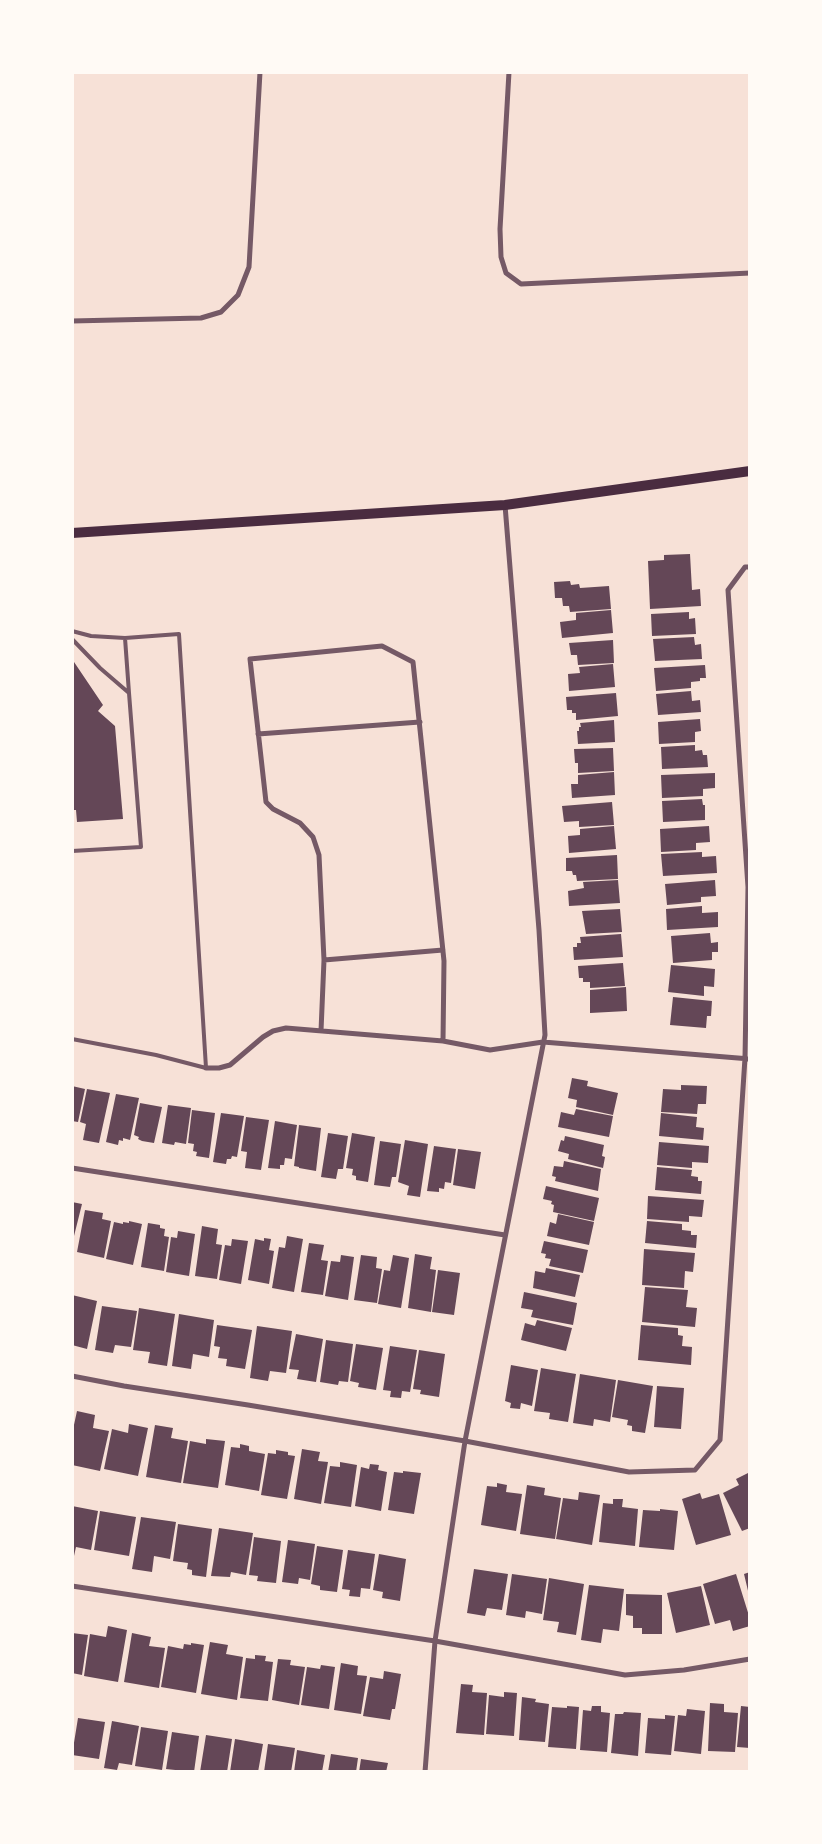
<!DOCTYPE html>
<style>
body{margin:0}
#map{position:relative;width:822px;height:1844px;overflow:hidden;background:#f7e1d7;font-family:Jost,sans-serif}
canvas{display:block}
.frame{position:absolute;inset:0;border:74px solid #fffaf5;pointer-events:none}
</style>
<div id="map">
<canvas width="822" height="1844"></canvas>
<div class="frame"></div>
</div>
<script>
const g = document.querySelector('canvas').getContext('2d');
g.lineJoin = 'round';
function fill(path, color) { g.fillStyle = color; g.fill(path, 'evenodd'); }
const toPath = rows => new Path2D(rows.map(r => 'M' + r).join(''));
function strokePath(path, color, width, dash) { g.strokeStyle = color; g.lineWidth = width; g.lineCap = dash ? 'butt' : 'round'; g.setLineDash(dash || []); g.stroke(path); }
fill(toPath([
 [690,554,692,590,700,589,701,606,650,609,648,561,664,560,664,555],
 [570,581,571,585,579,584,580,588,609,586,611,609,570,612,569,606,563,606,562,598,555,598,554,582],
 [611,610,613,633,562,638,560,622,576,620,576,613],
 [689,612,689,619,695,618,696,634,652,636,651,614],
 [694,637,695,645,701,644,702,659,655,661,653,639],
 [613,640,614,663,578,665,577,655,571,655,569,643],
 [72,659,103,705,98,711,115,726,123,819,77,822,76,810,72,810],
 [613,664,615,687,569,691,568,674,580,673,579,667],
 [705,665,706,678,700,678,700,681,691,682,691,688,656,691,654,668],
 [691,691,692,701,700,700,701,712,658,715,656,694],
 [616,693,618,716,576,720,576,713,572,713,572,710,567,710,566,697],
 [700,719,701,731,695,732,695,742,659,744,658,722],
 [614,720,615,742,578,744,577,731,579,731,579,727,581,727,580,723],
 [695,745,695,751,702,750,703,755,707,755,708,767,662,769,661,747],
 [613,748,614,771,578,773,578,763,575,763,574,749],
 [614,772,615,795,572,798,571,784,578,784,578,775],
 [715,773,715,788,703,789,703,796,662,798,661,775],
 [702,799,703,805,705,805,705,820,663,822,662,801],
 [612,802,614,825,579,827,579,821,564,822,562,806],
 [614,826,616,849,569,853,568,836,580,835,580,829],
 [709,826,710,842,696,843,696,850,661,852,660,829],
 [702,852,702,857,716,856,717,873,663,876,661,854],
 [617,855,618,879,577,881,576,875,573,875,572,871,566,871,566,858],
 [618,880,620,903,569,906,568,891,584,888,583,882],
 [715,880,716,896,701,897,701,902,667,905,665,884],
 [702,906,702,913,718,912,718,927,667,930,666,909],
 [620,909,622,932,586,934,582,911],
 [710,933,711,943,718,942,718,952,712,952,712,960,673,963,671,936],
 [621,934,623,957,574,960,573,947,577,947,577,943,581,943,580,937],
 [623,963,625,986,590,988,590,982,583,982,583,978,579,978,578,966],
 [671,965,715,969,714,987,704,986,704,996,668,992],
 [626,987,627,1011,590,1013,590,990],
 [673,997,712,1001,711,1016,707,1016,706,1028,670,1025],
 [572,1078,588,1081,587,1086,618,1093,613,1115,576,1107,577,1100,568,1098],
 [681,1085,707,1086,706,1104,698,1104,697,1114,661,1112,663,1089,681,1090],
 [72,1086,85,1089,78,1122,72,1121],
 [87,1089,110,1093,99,1143,83,1140,86,1124,80,1122],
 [116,1094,139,1098,130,1140,123,1138,123,1141,119,1140,118,1145,106,1142],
 [140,1103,162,1107,154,1143,142,1141,138,1139,139,1137,134,1135],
 [168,1105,191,1108,186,1144,175,1142,174,1145,162,1143],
 [576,1109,613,1116,609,1137,558,1127,561,1112,574,1115],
 [192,1110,215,1113,209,1158,196,1156,197,1152,193,1151,194,1144,188,1143],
 [221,1113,244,1116,237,1157,232,1156,231,1159,227,1159,226,1164,213,1162],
 [661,1113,697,1117,696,1127,704,1128,703,1140,659,1136],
 [246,1117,269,1120,261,1170,245,1168,247,1152,241,1151],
 [275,1121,297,1125,292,1159,285,1158,284,1165,280,1165,280,1169,268,1168],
 [299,1125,321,1128,316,1171,299,1168,299,1167,294,1166],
 [328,1133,348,1136,343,1169,338,1169,336,1179,321,1177],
 [352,1133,375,1137,368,1182,356,1180,356,1176,352,1175,353,1169,346,1168],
 [565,1136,604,1145,602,1156,605,1157,603,1168,568,1159,569,1154,558,1151,561,1140,564,1141],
 [405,1140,428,1144,420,1197,407,1195,409,1186,398,1182],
 [380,1141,401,1144,396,1177,392,1177,390,1187,374,1185],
 [659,1142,709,1146,708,1163,692,1162,692,1168,657,1165],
 [434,1146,456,1149,451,1183,445,1182,444,1189,439,1188,439,1192,427,1191],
 [458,1149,481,1152,475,1189,453,1185],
 [564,1161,601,1169,598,1191,555,1181,556,1177,552,1176,554,1166,563,1167],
 [657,1167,692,1170,691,1176,698,1177,698,1181,702,1181,701,1194,655,1190],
 [546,1186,599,1198,594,1221,553,1212,554,1205,551,1204,552,1201,543,1199],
 [648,1196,704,1200,702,1217,689,1216,689,1222,647,1219],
 [72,1202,82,1204,73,1240,72,1240],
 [85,1210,103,1213,102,1219,111,1221,104,1258,77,1252],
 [558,1214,594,1222,589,1245,547,1236,550,1222,556,1224],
 [129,1221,142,1224,133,1265,106,1259,114,1222,123,1224,123,1222,129,1223],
 [647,1221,682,1224,682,1230,691,1231,691,1235,697,1235,696,1248,645,1243],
 [148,1223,160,1225,160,1228,165,1229,164,1236,169,1237,164,1271,141,1267],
 [202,1226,218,1229,216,1244,222,1245,217,1279,195,1276],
 [178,1231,195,1234,189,1276,166,1272,171,1237,177,1238],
 [287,1236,303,1239,294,1292,272,1288,279,1247,285,1248],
 [264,1238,271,1239,269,1250,274,1251,269,1284,248,1280,255,1239,264,1241],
 [232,1239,248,1241,241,1284,219,1280,225,1245,231,1246],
 [544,1241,588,1250,583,1273,549,1266,551,1259,545,1258,546,1254,541,1253],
 [309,1243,324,1245,321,1260,328,1261,323,1295,301,1292],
 [644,1249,695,1253,693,1272,685,1271,684,1288,642,1285],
 [415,1254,432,1257,430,1269,436,1270,431,1312,408,1308],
 [341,1255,354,1257,348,1300,325,1296,331,1261,340,1262],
 [361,1255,377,1257,376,1268,382,1269,377,1303,354,1300],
 [393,1255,409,1258,401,1308,378,1304,384,1270,390,1271],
 [546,1268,580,1275,575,1297,533,1288,535,1271,545,1273],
 [438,1270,460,1273,454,1315,432,1312],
 [645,1287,688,1290,686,1307,697,1308,695,1327,642,1322],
 [524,1292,577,1303,573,1325,531,1317,533,1310,521,1308],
 [72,1295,97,1301,87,1349,72,1345],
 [102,1306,137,1311,131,1347,115,1345,113,1353,95,1350],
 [139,1308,175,1314,167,1366,148,1363,150,1352,133,1350],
 [179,1314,214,1320,209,1357,193,1354,191,1369,172,1366],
 [537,1320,572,1328,566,1351,521,1340,525,1323,535,1326],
 [217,1325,252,1330,245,1369,226,1366,227,1359,218,1358,220,1347,214,1346],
 [641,1325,678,1328,678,1335,683,1336,682,1346,692,1347,691,1365,638,1360],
 [257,1326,292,1331,286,1373,270,1371,268,1381,250,1378],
 [296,1334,323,1339,316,1382,297,1379,299,1370,289,1369],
 [326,1340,353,1344,348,1382,339,1381,338,1385,320,1382],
 [356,1344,383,1348,376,1390,358,1387,359,1383,350,1381],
 [390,1346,417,1350,410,1392,402,1391,401,1398,390,1397,391,1391,383,1390],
 [419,1350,445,1354,439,1397,420,1394,421,1390,413,1389],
 [511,1365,538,1370,532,1406,521,1403,520,1409,510,1408,511,1403,505,1401],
 [541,1368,576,1374,568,1422,549,1419,550,1413,534,1411],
 [580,1374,616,1380,610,1422,594,1419,593,1426,573,1423],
 [618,1380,653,1386,645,1433,632,1431,632,1426,627,1425,628,1420,612,1417],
 [657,1386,684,1388,681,1429,654,1427],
 [77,1411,95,1415,93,1428,109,1431,100,1471,72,1465,72,1434],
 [129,1424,148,1428,138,1476,104,1469,112,1429,128,1433],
 [155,1425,173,1428,171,1438,188,1441,181,1483,146,1477],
 [206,1439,225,1441,218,1488,183,1483,190,1441,206,1444],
 [240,1444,249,1446,249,1451,265,1454,259,1491,225,1485,231,1447,240,1448],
 [302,1449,320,1452,318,1461,328,1462,321,1504,294,1499],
 [276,1450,288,1452,288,1455,295,1456,287,1499,261,1495,268,1453,276,1454],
 [340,1462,357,1465,351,1507,324,1503,330,1466,340,1467],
 [370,1464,379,1465,378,1470,387,1472,381,1511,355,1506,361,1467,369,1469],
 [403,1471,421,1473,414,1514,388,1510,394,1472,403,1473],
 [750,1472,750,1528,742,1531,723,1493,739,1485,736,1479],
 [497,1483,507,1485,506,1492,522,1494,516,1531,481,1525,487,1486,497,1487],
 [527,1485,545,1488,544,1495,561,1498,555,1539,520,1534],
 [579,1492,600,1495,592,1545,556,1539,563,1498,578,1500],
 [700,1493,702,1499,719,1494,731,1535,696,1545,682,1499],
 [613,1499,623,1499,622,1507,638,1509,635,1546,599,1542,603,1503,613,1504],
 [72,1506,98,1511,91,1550,76,1547,74,1556,72,1556],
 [660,1509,678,1511,674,1550,639,1547,643,1510,660,1511],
 [100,1511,136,1517,129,1556,94,1550],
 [141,1517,176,1522,170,1559,154,1556,152,1572,132,1569],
 [178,1524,212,1529,206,1577,192,1575,192,1570,187,1569,188,1563,173,1561],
 [219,1528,253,1533,246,1575,231,1572,230,1577,211,1576],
 [254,1537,281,1541,276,1583,257,1581,258,1576,249,1575],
 [288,1540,315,1544,310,1580,299,1578,298,1584,282,1582],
 [317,1546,343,1550,337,1592,320,1590,320,1586,311,1584],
 [348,1550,375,1554,370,1589,361,1588,360,1597,349,1596,350,1590,342,1589],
 [379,1554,406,1559,400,1601,382,1598,383,1592,373,1590],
 [474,1569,508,1574,502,1610,487,1608,485,1616,467,1613],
 [750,1572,750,1595,749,1595,744,1574],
 [512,1574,547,1579,542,1614,526,1611,525,1618,506,1615],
 [736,1574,750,1619,750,1626,733,1631,730,1620,715,1624,703,1584],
 [549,1578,584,1584,576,1635,557,1632,559,1622,543,1620],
 [589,1585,624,1589,619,1631,603,1629,601,1643,581,1640],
 [701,1586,710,1625,676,1633,667,1593],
 [626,1594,662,1595,662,1634,642,1634,642,1628,633,1628,633,1616,626,1615],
 [108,1626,127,1630,118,1682,84,1676,90,1634,106,1637],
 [72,1633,88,1635,82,1675,72,1673],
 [132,1633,151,1637,149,1646,165,1648,159,1688,124,1682],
 [210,1642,228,1645,226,1654,243,1657,237,1700,201,1694],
 [191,1643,204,1645,196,1693,161,1687,168,1646,183,1649,184,1644,191,1645],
 [255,1655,266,1656,265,1661,273,1662,268,1701,240,1698,246,1658,255,1659],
 [278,1659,291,1660,290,1665,305,1667,299,1705,272,1700],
 [341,1663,358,1666,357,1675,367,1676,361,1714,334,1710],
 [321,1665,335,1667,329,1709,301,1705,307,1667,320,1669],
 [384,1671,401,1674,395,1709,392,1709,390,1720,363,1716,370,1677,383,1679],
 [461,1684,473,1685,472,1692,487,1693,484,1735,456,1733],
 [504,1692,517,1693,514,1736,486,1734,489,1695,504,1697],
 [522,1697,536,1699,535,1702,549,1704,545,1742,519,1740],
 [710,1703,724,1704,724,1712,738,1713,735,1752,708,1751],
 [567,1706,579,1707,576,1749,548,1747,552,1707,567,1708],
 [592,1706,601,1706,601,1712,610,1713,607,1752,580,1750,583,1710,591,1711],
 [741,1706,750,1707,750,1748,737,1747],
 [687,1709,705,1711,701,1754,674,1751,678,1715,686,1716],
 [624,1712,641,1713,638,1756,611,1753,615,1714,623,1714],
 [665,1715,675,1716,671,1755,645,1753,648,1718,665,1719],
 [78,1718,105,1722,99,1759,72,1755],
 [112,1721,139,1726,132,1765,119,1763,117,1770,104,1768],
 [141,1727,168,1731,162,1770,135,1766],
 [172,1732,199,1736,194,1772,166,1769],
 [206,1735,232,1739,227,1772,200,1772],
 [235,1739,263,1744,258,1772,230,1772],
 [268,1744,295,1748,291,1772,264,1772],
 [297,1750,325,1755,322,1772,294,1772],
 [331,1754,358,1758,356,1772,328,1772],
 [361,1759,388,1763,386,1772,359,1772]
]), '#644757');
strokePath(toPath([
 [72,631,91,636,125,638,179,634,206,1068,156,1055,72,1039],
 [125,638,129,693],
 [72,639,100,668,129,693,141,847,72,851]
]), '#755966', 4);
strokePath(toPath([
 [509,72,500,229,501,257,506,273,521,284,750,273],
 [72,321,201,318,221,312,238,295,249,267,260,72],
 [258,734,420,722],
 [324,960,443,950],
 [321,1031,324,960,319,855,313,837,300,823,273,809,266,802,250,659,382,646,413,662,444,961,443,1041],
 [206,1068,219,1068,230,1065,263,1037,273,1031,286,1028,443,1041,490,1050,543,1042,750,1059],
 [72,1168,505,1235],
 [72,1376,124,1386,248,1405,465,1441,629,1472,695,1470,720,1440,745,1058,748,887,728,590,745,567,750,567],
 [72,1586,435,1641,625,1675,684,1670,750,1659],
 [425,1772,435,1641,465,1441,545,1035,539,930,505,505]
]), '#755966', 5);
strokePath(toPath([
 [72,533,505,505,750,471]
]), '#4a2c40', 10);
</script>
